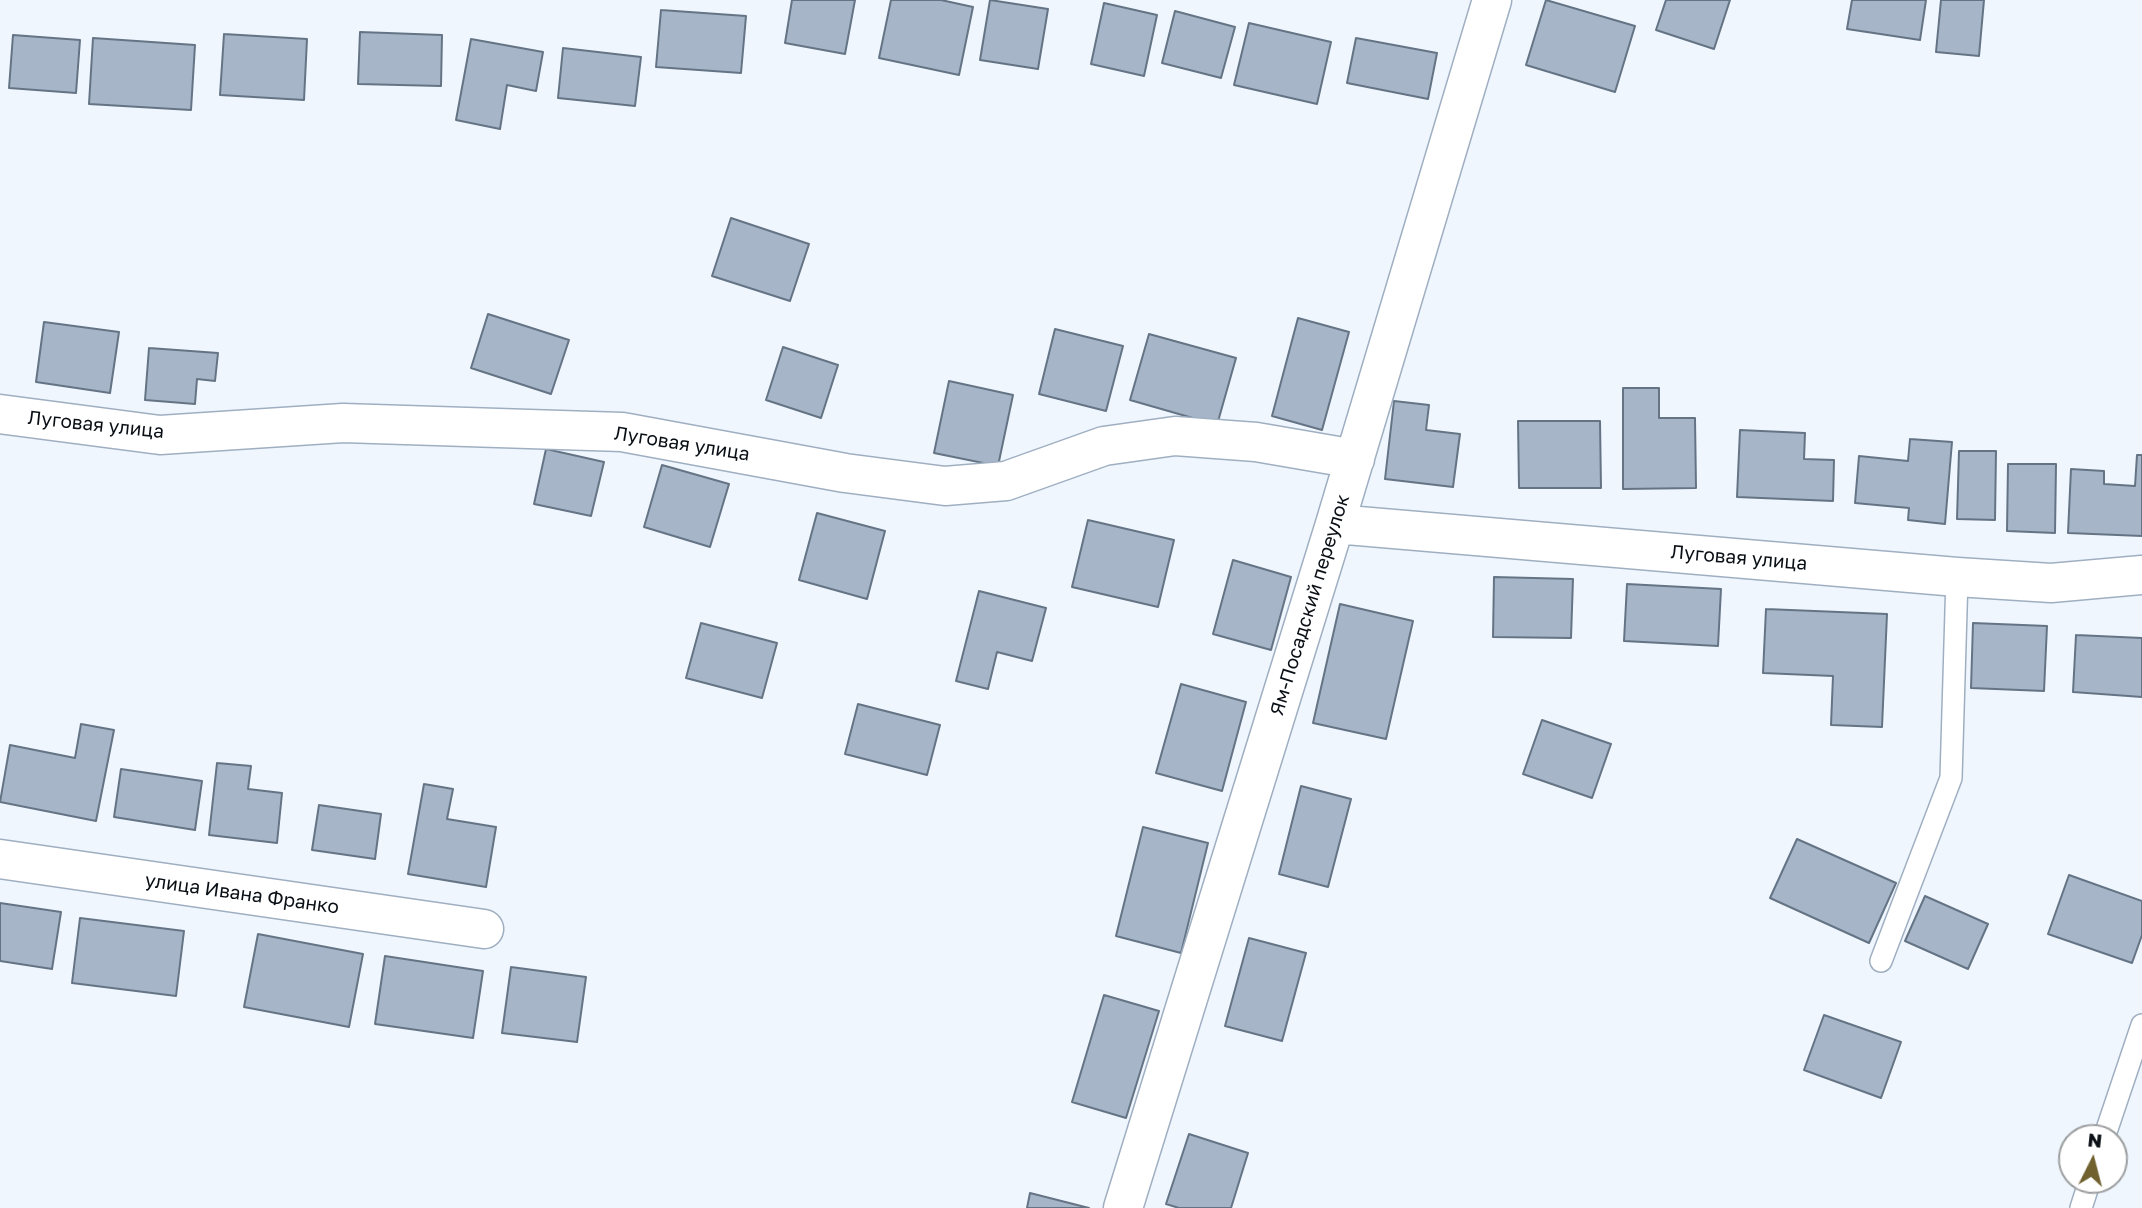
<!DOCTYPE html>
<meta charset="utf-8">
<style>
body{margin:0}
#map{position:relative;width:2142px;height:1208px;overflow:hidden;background:#eff6fe;font-family:"Golos Text",sans-serif}
canvas{display:block}
.north{position:absolute;left:2058px;top:1124px;width:70px;height:70px;box-sizing:border-box;background:#fff;border:2px solid #9d9fa1;border-radius:50%;rotate:6deg;font-size:19px;font-weight:700;line-height:28px;text-align:center;color:#090f15}
.north::after{content:'';display:block;margin:auto;width:24px;height:32px;background:#70612f;clip-path:polygon(50% 0,100% 100%,50% 72%,0 100%)}
</style>
<div id="map">
<canvas width="2142" height="1208"></canvas>
<div class="north">N</div>
</div>
<script>
const g = document.querySelector('canvas').getContext('2d');
g.lineJoin = 'round';
function fill(path, color) { g.fillStyle = color; g.fill(path, 'evenodd'); }
const toPath = rows => new Path2D(rows.map(r => 'M' + r).join(''));
function strokePath(path, color, width, dash) { g.strokeStyle = color; g.lineWidth = width; g.lineCap = dash ? 'butt' : 'round'; g.setLineDash(dash || []); g.stroke(path); }
function drawText(font, color, halo, rows, align = 'center') {
  g.font = font + ' "Golos Text",sans-serif'; g.lineWidth = 7; g.setLineDash([]); g.textBaseline = 'middle'; g.strokeStyle = halo; g.fillStyle = color; for (const [text, x, y, turn = 0] of rows) {
    g.save(); g.translate(x, y); g.rotate((+turn || 0) * Math.PI / 180); g.textAlign = isNaN(turn) ? turn : align; if (halo) g.strokeText(text, 0, 0); g.fillText(text, 0, 0); g.restore();
  }
}
const building = toPath([
 [792,0,855,0,845,54,785,43,792,0],
 [891,0,941,0,973,7,959,75,879,58,891,0],
 [990,0,1048,9,1038,69,980,60,990,0],
 [1546,0,1635,26,1615,92,1526,65,1546,0],
 [1666,0,1730,0,1714,49,1656,30,1666,0],
 [1852,0,1926,0,1920,40,1847,29,1852,0],
 [1941,0,1984,0,1979,56,1936,52,1941,0],
 [1104,3,1157,15,1144,76,1091,64,1104,3],
 [661,10,746,16,741,73,656,67,661,10],
 [1175,11,1235,27,1221,78,1162,63,1175,11],
 [1249,23,1331,42,1317,104,1234,85,1249,23],
 [360,32,442,35,441,86,358,84,360,32],
 [224,34,307,39,304,100,220,95,224,34],
 [13,35,80,40,76,93,9,88,13,35],
 [93,38,195,45,191,110,89,104,93,38],
 [1356,38,1437,53,1428,99,1347,83,1356,38],
 [471,39,543,52,536,91,507,85,500,129,456,120,471,39],
 [563,48,641,57,635,106,558,98,563,48],
 [731,218,809,244,790,301,712,276,731,218],
 [488,314,569,340,551,394,471,368,488,314],
 [1298,318,1349,332,1322,430,1272,416,1298,318],
 [44,322,119,332,110,393,36,382,44,322],
 [1055,329,1123,346,1106,411,1039,394,1055,329],
 [1149,334,1236,358,1217,425,1130,400,1149,334],
 [783,347,838,365,821,418,766,400,783,347],
 [149,348,218,353,215,381,197,379,195,404,145,400,149,348],
 [949,381,1013,395,998,466,934,453,949,381],
 [1623,388,1659,388,1659,418,1695,418,1696,488,1623,489,1623,388],
 [1394,401,1429,405,1426,430,1460,434,1453,487,1385,479,1394,401],
 [1518,421,1600,421,1601,488,1519,488,1518,421],
 [1740,430,1805,433,1804,459,1834,460,1833,501,1737,497,1740,430],
 [1910,439,1952,442,1945,524,1908,520,1909,508,1855,503,1859,456,1908,461,1910,439],
 [546,449,604,462,591,516,534,504,546,449],
 [1959,451,1996,451,1995,520,1957,519,1959,451],
 [2137,455,2142,455,2142,536,2068,533,2071,469,2104,471,2104,484,2135,486,2137,455],
 [2008,464,2056,464,2055,533,2007,531,2008,464],
 [662,465,729,484,710,547,644,527,662,465],
 [817,513,885,531,867,599,799,580,817,513],
 [1088,520,1174,540,1158,607,1072,587,1088,520],
 [1233,560,1291,577,1271,650,1213,634,1233,560],
 [1494,577,1573,579,1571,638,1493,637,1494,577],
 [1627,584,1721,589,1718,646,1624,641,1627,584],
 [979,591,1046,608,1032,661,997,652,988,689,956,681,979,591],
 [1340,604,1413,621,1386,739,1313,723,1340,604],
 [1766,609,1887,614,1882,727,1831,725,1833,676,1763,673,1766,609],
 [701,623,777,643,762,698,686,678,701,623],
 [1973,623,2047,626,2044,691,1971,688,1973,623],
 [2076,635,2142,638,2142,697,2073,692,2076,635],
 [1181,684,1246,702,1222,791,1156,773,1181,684],
 [858,704,940,725,927,775,845,754,858,704],
 [1542,720,1611,744,1592,798,1523,774,1542,720],
 [81,724,114,730,96,821,0,802,10,745,75,758,81,724],
 [217,763,251,766,248,789,282,793,277,843,209,835,217,763],
 [121,769,202,781,195,830,114,817,121,769],
 [424,784,453,789,447,819,496,827,486,887,408,874,424,784],
 [1301,786,1351,799,1328,887,1279,874,1301,786],
 [319,805,381,814,375,859,312,850,319,805],
 [1143,827,1208,843,1181,953,1116,936,1143,827],
 [1797,839,1896,883,1869,943,1770,898,1797,839],
 [2069,875,2142,901,2142,935,2132,963,2048,934,2069,875],
 [1925,896,1988,924,1968,969,1905,941,1925,896],
 [0,903,61,912,52,969,0,961,0,903],
 [80,918,184,931,176,996,72,983,80,918],
 [258,934,363,954,349,1027,244,1007,258,934],
 [1249,938,1306,953,1282,1041,1225,1026,1249,938],
 [385,956,483,971,473,1038,375,1024,385,956],
 [511,967,586,977,577,1042,502,1033,511,967],
 [1104,995,1159,1011,1126,1118,1072,1102,1104,995],
 [1824,1015,1901,1042,1881,1098,1804,1070,1824,1015],
 [1189,1134,1248,1153,1231,1208,1179,1208,1166,1204,1189,1134],
 [1030,1193,1089,1208,1027,1208,1030,1193]
]);
fill(building, '#a6b6c8');
strokePath(building, '#657485', 2);
const service = toPath([
 [1881,961,1951,778,1957,577],
 [2104,1138,2142,1025],
 [2081,1208,2090,1180]
]);
const minor = toPath([
 [0,414,160,435,343,423,622,432,845,473,945,486,1006,481,1104,446,1175,436,1256,442,1355,459],
 [1335,524,1957,577,2051,583,2142,575],
 [0,859,484,929],
 [1123,1208,1335,524,1492,0]
]);
strokePath(service, '#9fafc1', 24);
strokePath(minor, '#9fafc1', 41);
strokePath(service, '#fff', 21);
strokePath(minor, '#fff', 38);
drawText('19px', '#090f15', '#fff', [
 ["Луговая улица",96,425,6],
 ["Луговая улица",682,444,9],
 ["Луговая улица",1739,558,5],
 ["Ям-Посадский переулок",1310,605,-73],
 ["улица Ивана Франко",242,894,8]
]);
</script>
